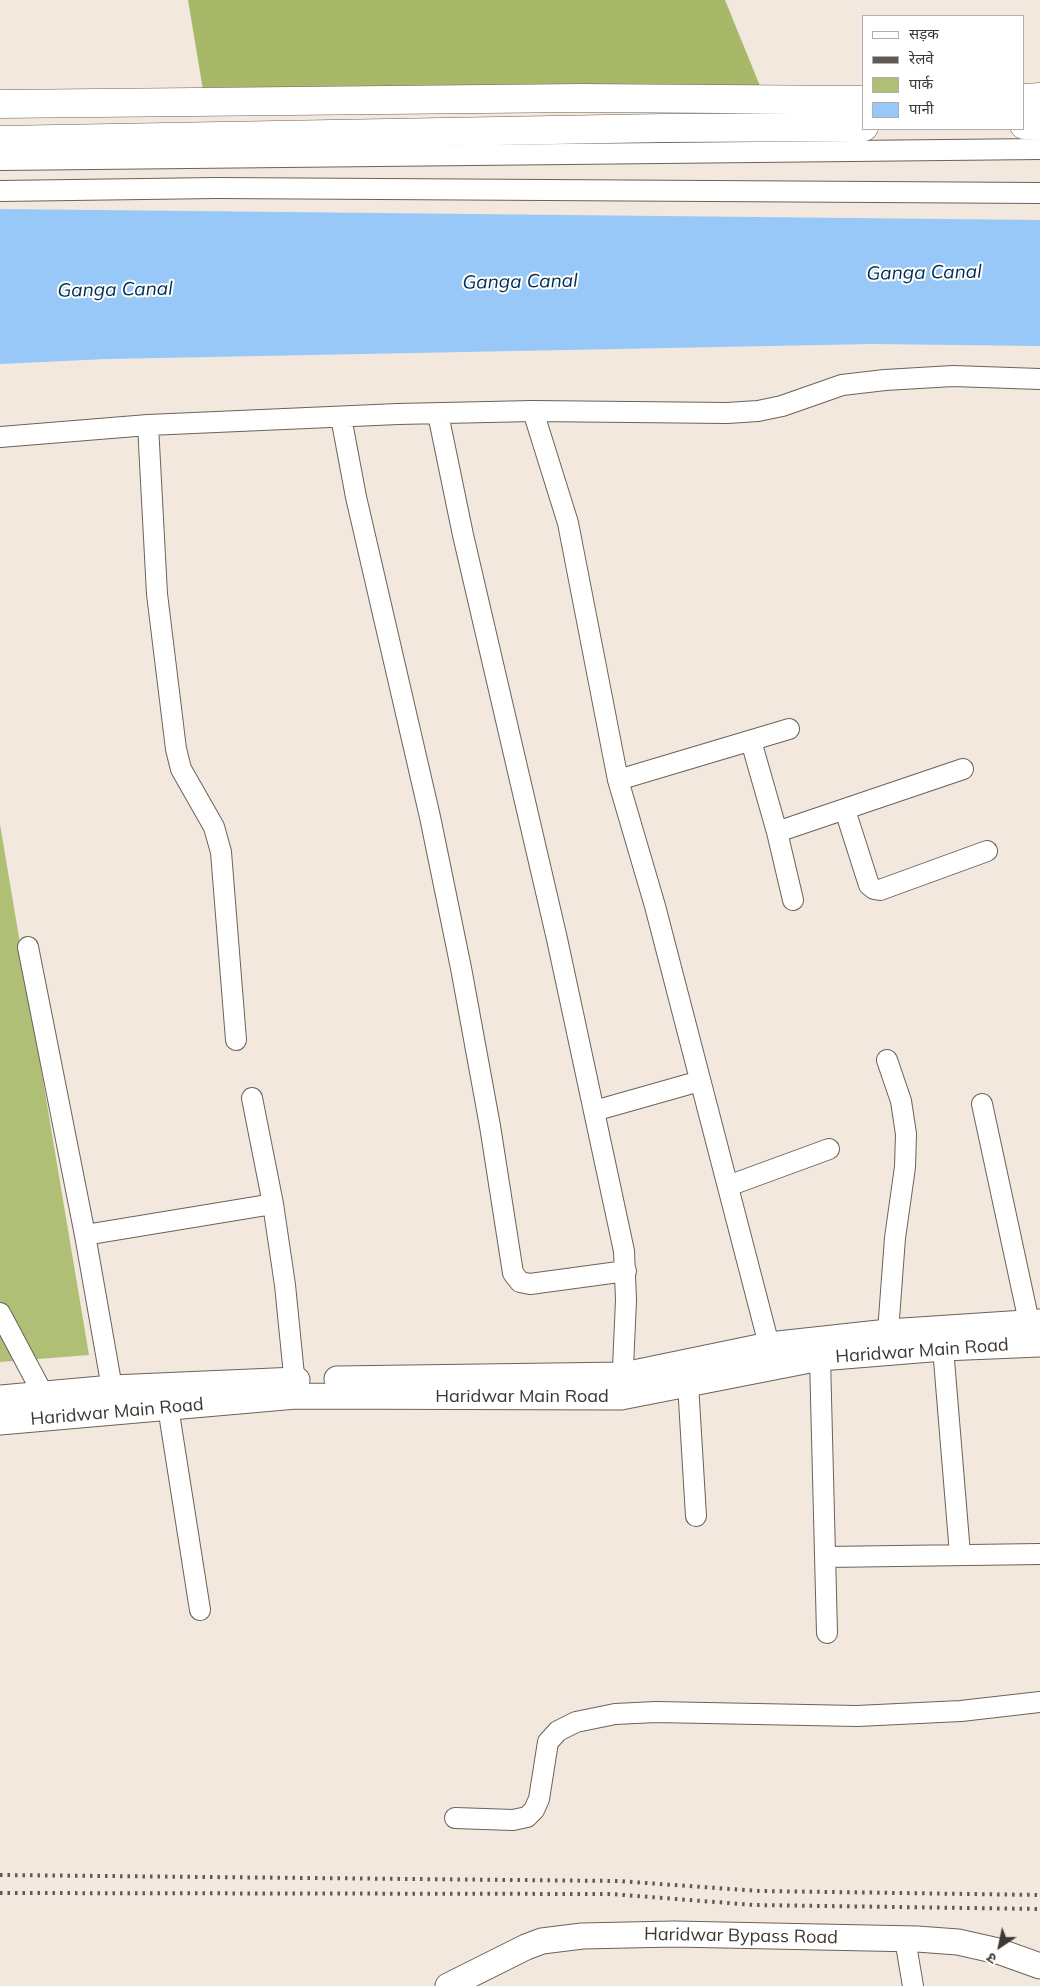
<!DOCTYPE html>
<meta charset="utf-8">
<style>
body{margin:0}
#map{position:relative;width:1040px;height:1986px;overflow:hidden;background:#f3e8de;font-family:Mulish,"Noto Sans Devanagari",sans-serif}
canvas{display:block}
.legend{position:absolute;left:862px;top:15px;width:162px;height:115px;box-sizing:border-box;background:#fff;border:1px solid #b1afae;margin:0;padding:6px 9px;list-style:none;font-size:15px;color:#3c3834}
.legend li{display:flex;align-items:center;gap:10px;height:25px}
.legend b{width:25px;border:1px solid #b1afae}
.north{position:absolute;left:975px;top:1921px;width:50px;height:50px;-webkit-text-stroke:4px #fff;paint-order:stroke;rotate:214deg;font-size:14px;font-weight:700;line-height:20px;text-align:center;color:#3c3834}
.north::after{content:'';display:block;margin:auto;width:18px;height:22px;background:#3c3834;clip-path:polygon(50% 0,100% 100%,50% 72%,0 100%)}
</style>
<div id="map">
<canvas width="1040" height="1986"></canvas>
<ul class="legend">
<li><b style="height:6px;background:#fff"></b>सड़क</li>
<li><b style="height:6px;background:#5f5a55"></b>रेलवे</li>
<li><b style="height:14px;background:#afc076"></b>पार्क</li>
<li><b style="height:14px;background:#98c8f8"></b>पानी</li>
</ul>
<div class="north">उ</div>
</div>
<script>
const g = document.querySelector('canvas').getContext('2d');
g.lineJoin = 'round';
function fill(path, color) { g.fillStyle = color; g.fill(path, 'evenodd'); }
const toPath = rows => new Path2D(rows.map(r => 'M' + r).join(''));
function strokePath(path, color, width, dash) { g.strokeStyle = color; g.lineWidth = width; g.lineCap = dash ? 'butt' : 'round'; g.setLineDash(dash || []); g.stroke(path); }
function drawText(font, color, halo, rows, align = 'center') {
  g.font = font + ' Mulish,sans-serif'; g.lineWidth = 4; g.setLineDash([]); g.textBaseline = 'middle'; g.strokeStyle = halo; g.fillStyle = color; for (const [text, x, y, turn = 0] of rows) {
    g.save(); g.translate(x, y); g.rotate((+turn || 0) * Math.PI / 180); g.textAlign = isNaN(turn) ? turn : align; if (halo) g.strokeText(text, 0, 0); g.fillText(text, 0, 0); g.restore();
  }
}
fill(toPath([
 [0,824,89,1355,0,1362]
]), '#afc076');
fill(toPath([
 [188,0,725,0,760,86,203,90]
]), '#a7b868');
fill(toPath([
 [0,209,1040,220,1040,346,872,344,107,359,0,364]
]), '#98c8f8');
const minor = toPath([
 [0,160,1040,149],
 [0,191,216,188,1040,193],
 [533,411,568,523,618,780,655,906,769,1345],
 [438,414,463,535,557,939,624,1251,626,1300,622,1390],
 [341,417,356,497,430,817,461,968,490,1126,513,1273,520,1282,530,1284,626,1271],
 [148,425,157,594,176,749,181,769,214,827,221,852,236,1040],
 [0,437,148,425,398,414,533,411,727,413,758,411,782,406,842,385,885,380,953,376,1040,379],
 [751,741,777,832,793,900],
 [618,780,789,729],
 [845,810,869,885,874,889,880,890,987,851],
 [777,832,963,769],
 [28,947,85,1235,112,1388],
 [252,1098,273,1204,285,1285,296,1395],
 [982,1104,1029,1322],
 [594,1111,700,1081],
 [728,1186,829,1149],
 [85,1235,273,1204],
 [0,1313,43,1394],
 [887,1345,895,1238,905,1167,906,1134,901,1101,887,1060],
 [943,1348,960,1554],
 [820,1358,827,1633],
 [688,1384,696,1516],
 [168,1407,200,1610],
 [826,1557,1040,1554],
 [455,1818,513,1820,527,1817,534,1810,539,1799,548,1742,558,1731,576,1722,615,1714,656,1712,857,1716,961,1711,1040,1702],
 [905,1939,913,1986]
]);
const major = toPath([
 [337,1379,624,1375,769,1345,888,1332,1040,1322],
 [0,1398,112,1388,297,1380],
 [0,1422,296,1396,621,1397,820,1358,943,1348,1040,1344],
 [448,1986,526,1947,542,1941,582,1936,674,1934,917,1939,958,1942,998,1951,1040,1966]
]);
const highway = toPath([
 [1024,98,1040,97],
 [0,104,580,98,864,100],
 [1024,125,1040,125],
 [0,140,663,128,864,127]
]);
strokePath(minor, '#6b6259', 22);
strokePath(major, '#6b6259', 27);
strokePath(highway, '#6b6259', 29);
strokePath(minor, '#fff', 20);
strokePath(major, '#fff', 25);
strokePath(highway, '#fff', 28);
strokePath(toPath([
 [0,1875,618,1881,759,1891,1040,1895],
 [0,1893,611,1894,754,1905,1040,1909]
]), '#5f5a55', 4, [2.5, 5]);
drawText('18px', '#3c3834', '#fff', [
 ["Haridwar Main Road",922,1351,-4],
 ["Haridwar Main Road",522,1397],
 ["Haridwar Main Road",117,1412,-5],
 ["Haridwar Bypass Road",741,1936,1]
]);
drawText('italic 19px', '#002e53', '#fff', [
 ["Ganga Canal",924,273,-1],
 ["Ganga Canal",520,282,-1],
 ["Ganga Canal",115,290,-1]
]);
</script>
